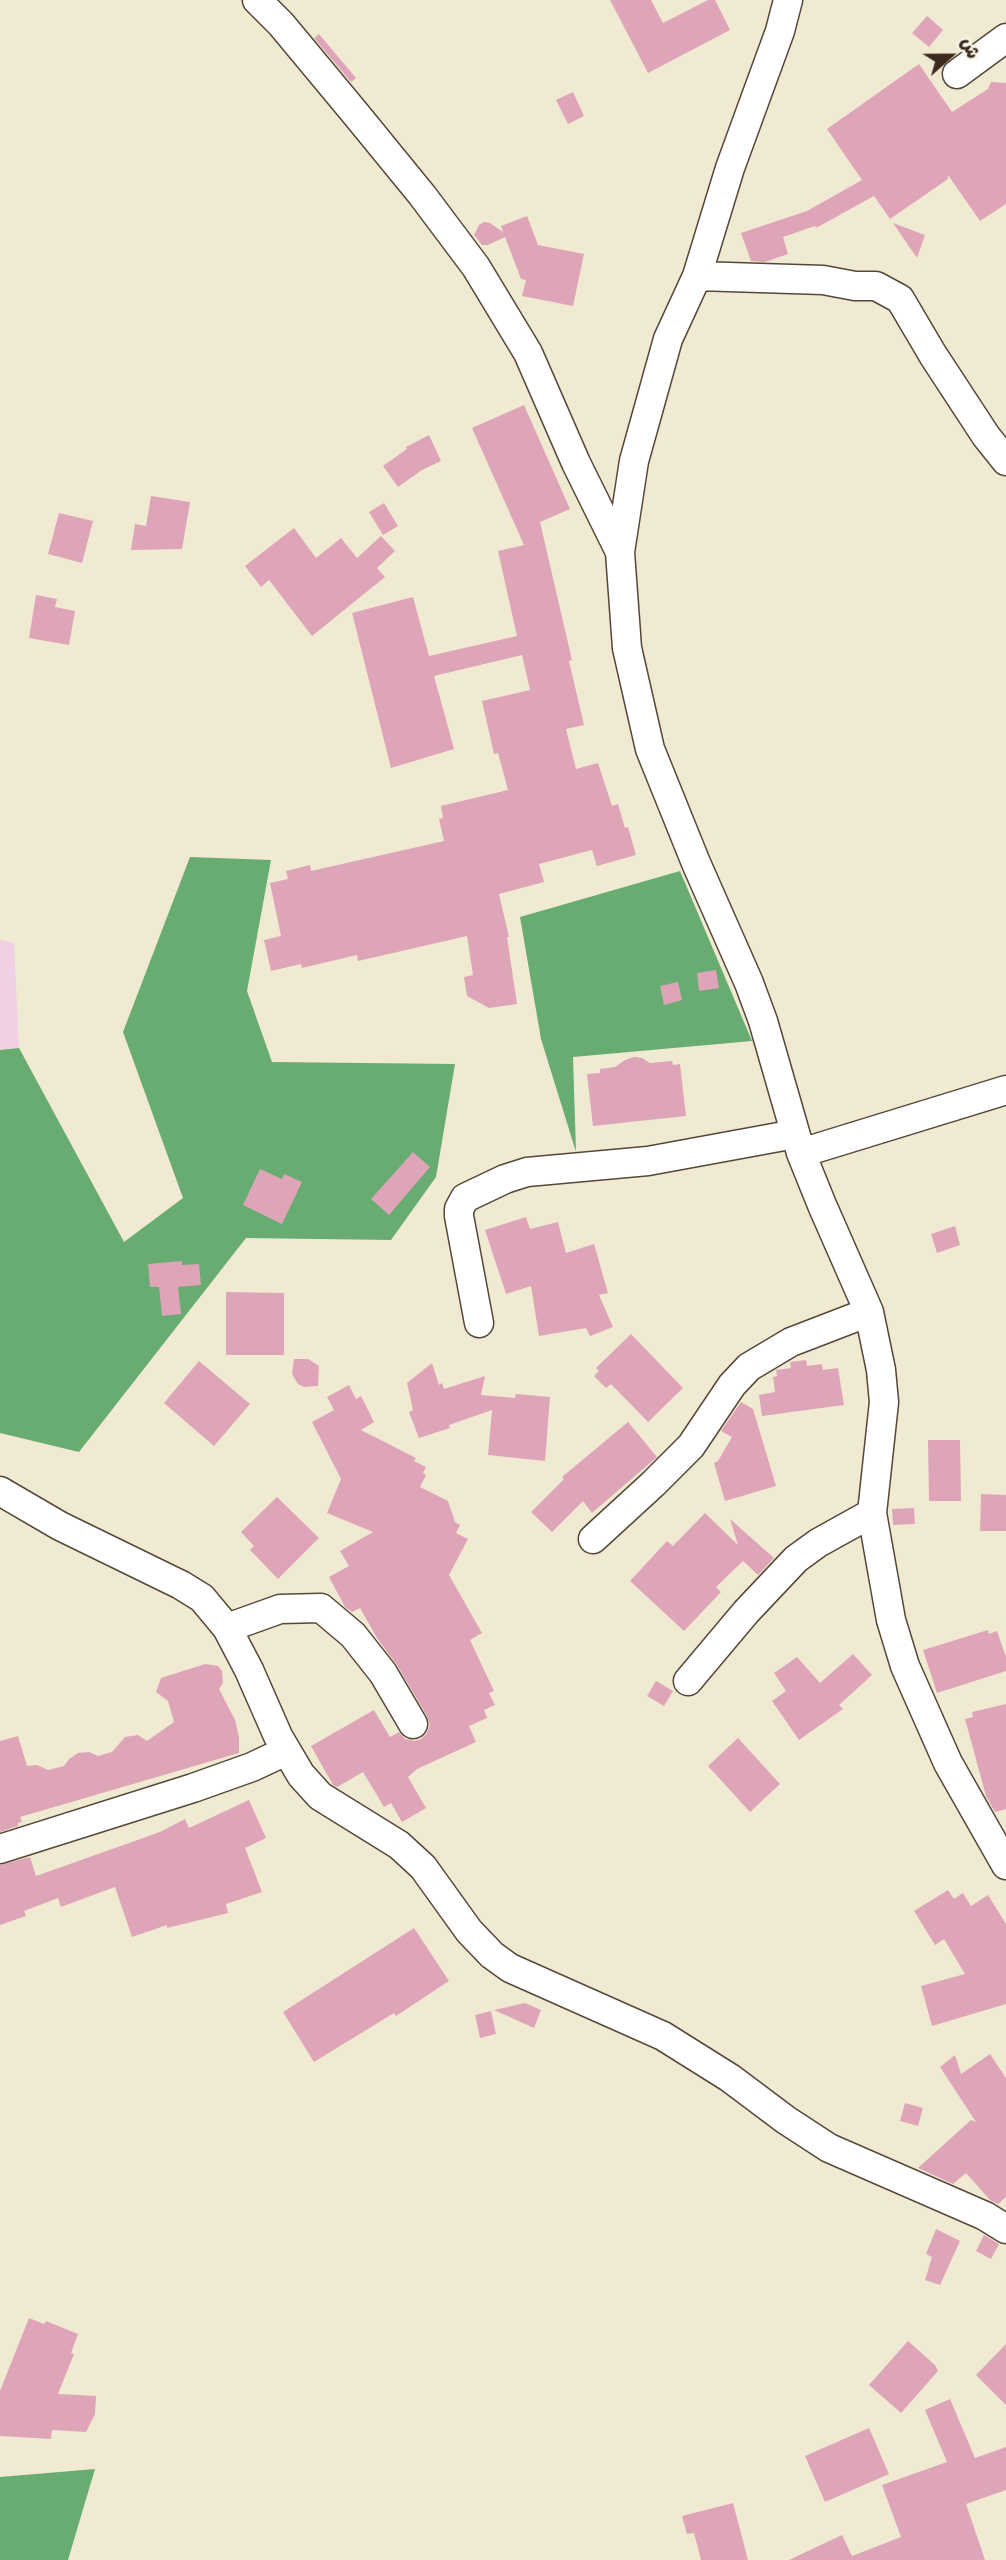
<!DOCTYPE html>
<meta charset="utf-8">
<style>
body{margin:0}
#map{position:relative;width:1006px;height:2560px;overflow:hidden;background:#f1ead3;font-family:"Architects Daughter","Playpen Sans Arabic",sans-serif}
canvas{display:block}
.north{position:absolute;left:915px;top:21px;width:70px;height:70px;-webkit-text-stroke:5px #f7f3e8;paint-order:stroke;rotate:69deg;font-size:19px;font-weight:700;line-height:28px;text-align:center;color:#3b2a1e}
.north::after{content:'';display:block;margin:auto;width:24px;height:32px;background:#3b2a1e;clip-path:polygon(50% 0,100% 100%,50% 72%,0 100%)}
</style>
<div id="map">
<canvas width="1006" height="2560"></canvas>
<div class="north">ش</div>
</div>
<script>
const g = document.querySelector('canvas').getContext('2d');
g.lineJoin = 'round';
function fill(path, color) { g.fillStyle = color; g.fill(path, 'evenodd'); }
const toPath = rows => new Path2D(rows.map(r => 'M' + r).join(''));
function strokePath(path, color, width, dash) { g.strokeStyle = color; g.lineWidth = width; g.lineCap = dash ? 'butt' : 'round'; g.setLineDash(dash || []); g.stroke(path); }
fill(toPath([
 [0,940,14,943,19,1048,0,1050]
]), '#f0d0e4');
fill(toPath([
 [190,857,271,860,247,991,272,1062,455,1064,436,1177,391,1240,246,1238,79,1452,0,1433,0,1050,19,1048,124,1242,183,1198,123,1032],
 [680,871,752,1041,573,1057,576,1152,541,1039,520,917],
 [95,2469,68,2560,0,2560,0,2477]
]), '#68ac72');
fill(toPath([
 [610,0,651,0,663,23,708,0,715,0,730,30,648,73],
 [927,16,943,30,929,47,912,33],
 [319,34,356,78,351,82,314,38],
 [919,64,952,112,988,89,991,82,1006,83,1006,204,980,221,948,175,948,179,890,219,874,196,816,228,815,226,783,237,788,254,765,262,751,261,741,233,807,211,862,180,827,129],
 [573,92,584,116,568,124,556,100],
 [527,216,538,245,584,254,573,306,522,296,526,280,521,279,505,237,488,245,482,245,474,235,479,225,484,222,490,223,503,232,501,226],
 [893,223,925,235,917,258],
 [524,405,570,509,540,522,572,660,569,661,584,725,566,729,576,769,598,763,612,806,618,804,625,828,628,827,636,855,597,866,592,850,539,864,544,882,499,894,509,937,507,937,517,1004,489,1008,467,996,464,977,473,975,467,936,358,961,357,955,302,968,301,964,271,971,264,940,281,936,270,883,288,879,286,871,310,865,311,871,444,841,439,819,443,818,441,806,508,790,498,753,494,754,482,701,530,690,522,655,434,676,454,749,391,768,352,613,413,597,429,656,517,636,498,551,524,545,472,428],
 [429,435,441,461,422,470,398,487,383,466,407,449,406,447],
 [151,496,190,502,182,549,131,550,135,524,146,526],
 [384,503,398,526,383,535,369,512],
 [59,513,93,521,82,563,48,554],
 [294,528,316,558,341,538,357,558,381,536,395,551,377,568,385,577,312,636,269,580,261,587,245,566],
 [36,595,57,599,55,607,75,611,69,645,29,638],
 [716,970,719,988,699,991,697,973],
 [678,982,682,1000,664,1005,660,986],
 [634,1057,642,1058,650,1063,672,1061,673,1065,680,1064,686,1116,593,1126,587,1074,600,1073,600,1069,615,1067,625,1060],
 [413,1152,430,1167,389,1215,371,1199],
 [260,1169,282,1179,284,1174,302,1182,282,1224,243,1205],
 [526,1217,530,1229,558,1222,566,1253,594,1244,608,1293,599,1295,613,1327,590,1336,586,1328,539,1336,531,1286,506,1294,485,1230],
 [955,1226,960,1245,937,1253,931,1234],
 [182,1261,182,1265,199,1264,201,1285,178,1287,181,1314,162,1316,159,1287,150,1287,148,1264],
 [226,1292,284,1293,284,1355,226,1355],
 [631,1334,683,1388,648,1422,611,1384,606,1388,594,1376,599,1371,596,1368],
 [294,1359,308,1359,319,1366,318,1386,304,1387,298,1384,292,1374],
 [806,1360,807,1366,822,1364,823,1370,838,1368,844,1405,762,1416,759,1395,775,1392,773,1377,777,1376,776,1370,791,1368,790,1362],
 [199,1361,250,1404,214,1446,164,1403],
 [432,1363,439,1385,442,1383,444,1389,485,1376,481,1395,515,1398,516,1394,550,1397,545,1461,488,1455,492,1410,449,1425,450,1428,419,1438,409,1412,413,1410,407,1383],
 [349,1385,356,1399,361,1396,374,1422,361,1430,416,1458,414,1461,426,1467,423,1473,426,1475,420,1487,448,1501,455,1522,460,1525,456,1533,468,1539,449,1575,482,1633,470,1640,494,1691,489,1693,495,1705,484,1710,487,1718,469,1726,476,1742,417,1769,408,1777,426,1808,402,1822,391,1803,384,1807,363,1772,337,1787,333,1785,311,1746,374,1710,390,1737,399,1732,405,1739,414,1741,421,1739,427,1733,430,1725,427,1716,397,1665,377,1638,360,1608,352,1612,345,1607,329,1577,349,1566,340,1551,373,1532,327,1513,341,1479,312,1422,334,1410,327,1397],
 [741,1402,753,1409,776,1486,725,1501,714,1463,718,1461,732,1437,721,1431],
 [628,1422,657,1457,592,1513,583,1501,552,1532,531,1512,564,1479,562,1477],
 [928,1440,960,1440,961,1501,929,1501],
 [981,1494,1006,1495,1006,1531,980,1531],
 [277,1497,319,1538,278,1579,250,1550,254,1546,241,1532],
 [914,1508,915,1524,893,1525,892,1509],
 [705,1513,738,1545,730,1519,774,1558,758,1575,743,1561,716,1587,721,1592,684,1631,630,1581,667,1541,673,1546],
 [988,1630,989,1634,997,1631,1006,1657,1006,1671,937,1693,923,1650],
 [853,1654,872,1675,839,1705,843,1709,799,1740,772,1701,786,1691,774,1673,797,1657,820,1683],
 [205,1664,218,1666,222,1671,223,1683,219,1689,235,1720,239,1737,239,1753,20,1817,22,1822,18,1823,18,1826,0,1832,0,1741,18,1736,27,1766,37,1765,48,1770,64,1766,69,1759,78,1753,89,1752,98,1756,112,1752,125,1737,138,1735,147,1741,174,1722,168,1701,156,1692,161,1678],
 [656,1681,673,1691,664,1706,647,1696],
 [1006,1704,1006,1809,995,1812,986,1796,965,1719,973,1717,972,1712],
 [738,1738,780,1784,750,1812,708,1766],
 [249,1800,266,1838,245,1848,262,1892,226,1904,228,1913,167,1928,167,1925,132,1937,115,1887,61,1907,58,1898,24,1911,26,1916,0,1925,0,1865,30,1857,36,1876,160,1832,185,1819,189,1828],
 [948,1890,954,1899,963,1893,971,1906,988,1895,1006,1924,1006,2004,932,2026,921,1986,965,1974,944,1939,935,1945,914,1911],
 [414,1928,449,1981,396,2016,394,2013,314,2062,283,2012],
 [525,2003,541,2010,534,2028,494,2010],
 [491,2011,496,2034,480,2038,475,2015],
 [990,2054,1006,2078,1006,2197,998,2204,990,2200,966,2173,953,2184,918,2168,971,2120,976,2122,940,2067,955,2055,961,2074],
 [905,2103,923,2108,918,2126,900,2121],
 [936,2229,960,2241,940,2285,925,2280,932,2257,926,2254],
 [984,2235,999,2244,991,2259,976,2251],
 [29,2318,44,2324,46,2321,78,2334,71,2353,74,2354,58,2394,96,2396,95,2414,86,2432,52,2430,51,2439,0,2436,0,2391],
 [908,2341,935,2365,938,2371,901,2413,869,2385],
 [1006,2344,1006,2405,976,2375],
 [950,2399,975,2458,1006,2447,1006,2490,966,2504,985,2560,789,2560,842,2535,852,2556,901,2537,882,2485,947,2462,925,2410],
 [869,2428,889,2474,825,2502,805,2456],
 [733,2503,748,2560,701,2560,694,2533,687,2534,682,2516]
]), '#dea5b8');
const minor = toPath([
 [257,0,281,24,355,113,422,195,476,267,528,353,576,463,620,552],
 [788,0,780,31,730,168,697,276,668,339,634,461,620,552,627,648,650,749,696,863,749,983,763,1021,801,1153,822,1205,869,1312,881,1370,884,1402,872,1513,891,1620,905,1666,948,1763,1006,1865],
 [957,74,1006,38],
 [697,276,823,280,855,286,876,286,900,299,933,355,986,436,1006,461],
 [801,1153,1006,1090],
 [479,1323,459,1216,459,1209,465,1198,505,1179,527,1172,648,1161,795,1134],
 [0,1491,60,1526,181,1585,202,1598,227,1628,249,1670,278,1736,301,1775,320,1796,399,1845,423,1867,469,1931,492,1955,510,1968,663,2036,730,2078,786,2120,829,2148,985,2216,1006,2229],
 [593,1539,653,1484,691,1446,732,1385,749,1367,791,1342,869,1312],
 [227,1628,280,1609,321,1608,353,1635,383,1673,413,1724],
 [688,1681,746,1612,796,1559,818,1543,872,1513],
 [0,1849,193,1788,252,1767,286,1751]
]);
strokePath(minor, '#564739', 31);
strokePath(minor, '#fff', 28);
</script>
